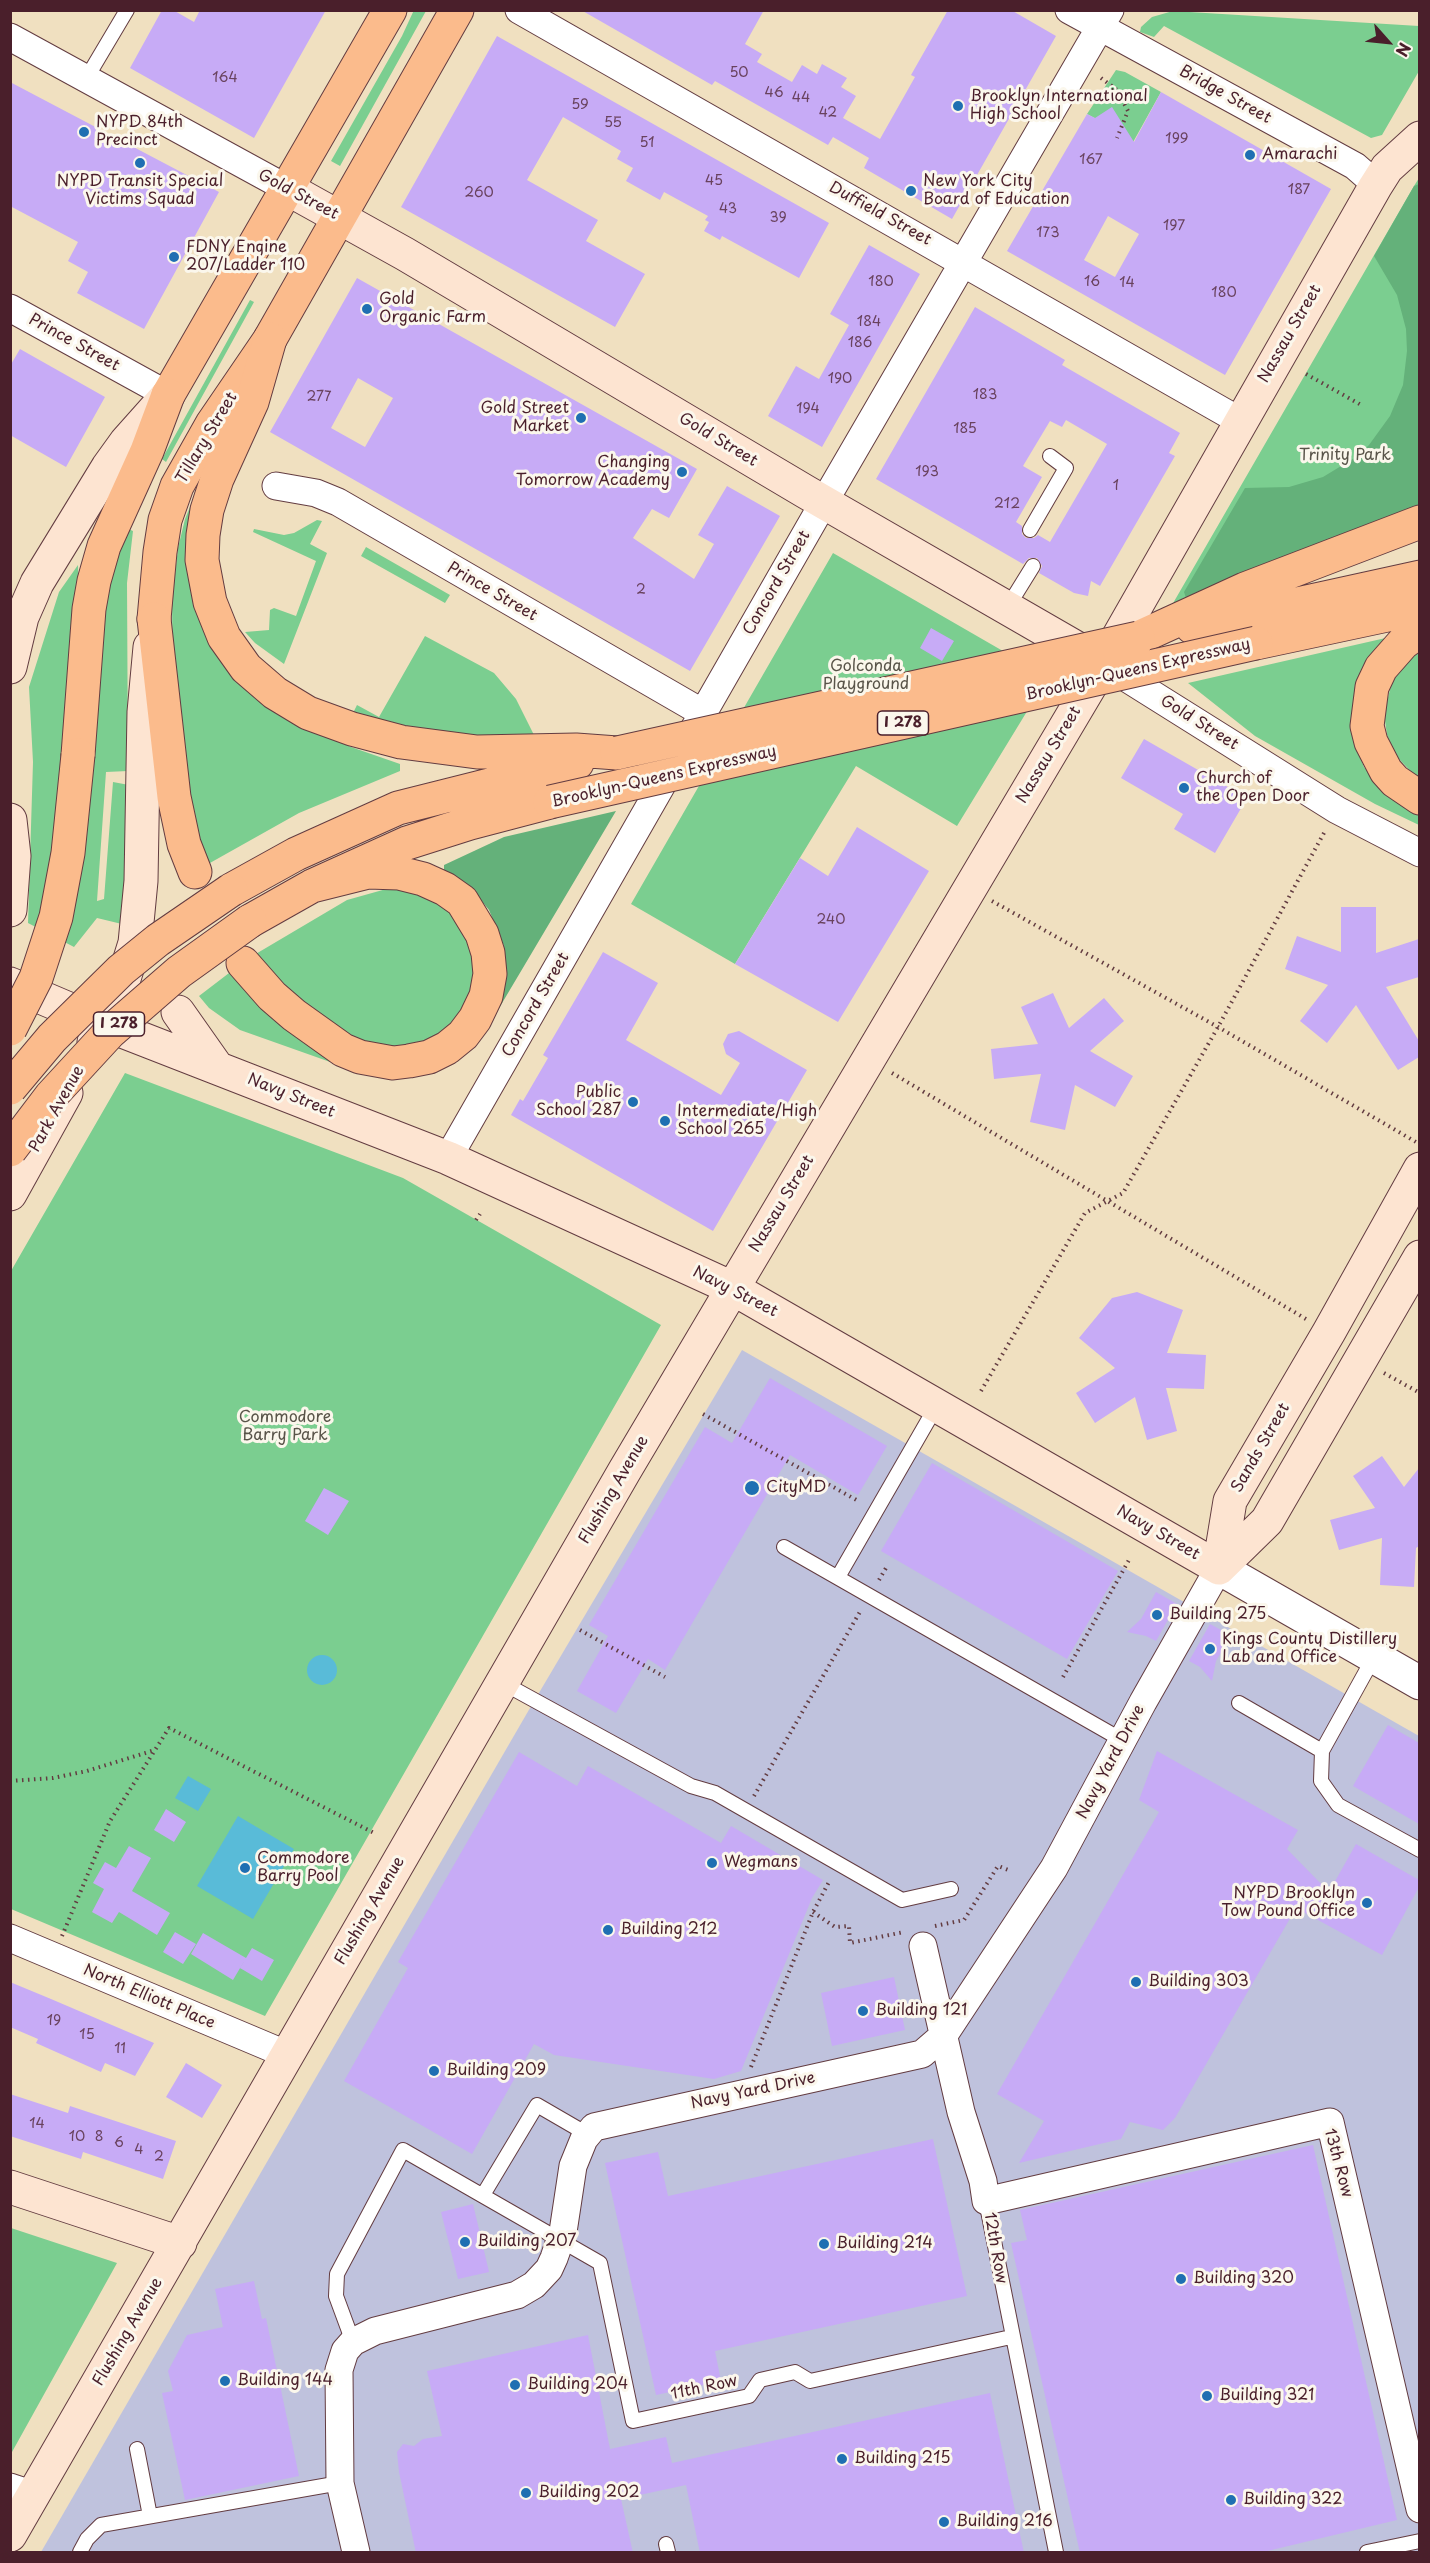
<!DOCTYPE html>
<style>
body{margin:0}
#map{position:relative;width:1430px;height:2563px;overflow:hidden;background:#f0e0c0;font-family:"Playpen Sans",sans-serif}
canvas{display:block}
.frame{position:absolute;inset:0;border:12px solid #4a1f2b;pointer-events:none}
.north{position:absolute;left:1358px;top:12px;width:60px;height:60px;-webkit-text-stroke:4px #fbf7ec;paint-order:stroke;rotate:117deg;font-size:16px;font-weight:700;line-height:24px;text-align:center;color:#4a1f2b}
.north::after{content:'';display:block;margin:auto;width:21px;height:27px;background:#4a1f2b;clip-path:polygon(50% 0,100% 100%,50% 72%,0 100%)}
</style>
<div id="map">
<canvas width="1430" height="2563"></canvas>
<div class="frame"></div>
<div class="north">N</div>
</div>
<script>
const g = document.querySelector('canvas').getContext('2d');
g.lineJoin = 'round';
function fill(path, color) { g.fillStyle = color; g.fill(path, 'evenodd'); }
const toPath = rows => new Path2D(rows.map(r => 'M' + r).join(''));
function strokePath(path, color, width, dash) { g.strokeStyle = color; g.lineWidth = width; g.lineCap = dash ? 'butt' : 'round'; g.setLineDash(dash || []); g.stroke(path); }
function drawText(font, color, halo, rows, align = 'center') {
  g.font = font + ' "Playpen Sans",sans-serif'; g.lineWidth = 6; g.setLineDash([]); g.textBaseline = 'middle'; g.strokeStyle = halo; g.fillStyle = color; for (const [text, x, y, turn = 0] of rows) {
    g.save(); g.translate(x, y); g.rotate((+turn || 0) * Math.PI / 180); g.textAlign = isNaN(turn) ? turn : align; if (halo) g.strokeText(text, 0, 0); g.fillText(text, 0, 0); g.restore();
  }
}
fill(toPath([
 [742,1350,1419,1736,1419,2552,41,2552,530,1708]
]), '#bfc2dd');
fill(toPath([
 [414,10,426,11,340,166,331,161,402,36],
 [1173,11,1419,26,1419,71,1382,135,1371,138,1164,26,1154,37,1140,32,1141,27,1152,17],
 [1116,70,1125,72,1161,92,1122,162,1117,130,1087,114],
 [1419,178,1419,507,1172,605,1414,186],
 [250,300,254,302,166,462,162,459],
 [206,468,189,575,309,728,351,747,400,764,400,771,299,813,201,868,173,712,172,600,178,548,185,519],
 [317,520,322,521,310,544,327,553,284,664,255,643,245,632,269,630,270,610,274,608,296,616,316,561,253,532,254,529,284,535,294,533],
 [126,528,133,531,127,583,128,771,106,772,97,901,104,899,113,782,129,785,126,925,97,918,74,947,28,923,33,762,29,687,59,592,78,565,79,607,99,620],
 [366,547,450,595,445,603,361,556],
 [833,553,1048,677,957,826,856,766,735,964,631,904],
 [425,636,494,673,516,699,537,741,481,742,352,715,357,705,379,717],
 [1390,637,1358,684,1352,713,1359,754,1364,767,1388,796,1419,815,1419,825,1375,804,1255,736,1188,683],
 [1419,645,1419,780,1397,757,1387,735,1384,714,1394,673],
 [397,886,445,904,473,946,476,972,471,997,458,1020,439,1037,415,1047,387,1050,360,1043,335,1028,291,992,254,955,347,900],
 [233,970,350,1069,240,1030,209,1008,199,996],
 [125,1073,403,1178,661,1325,265,2016,11,1909,11,1271],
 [11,2228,117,2263,12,2452,10,2452]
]), '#7bce90');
fill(toPath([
 [1419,184,1419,506,1187,601,1184,592,1245,488,1289,487,1323,477,1356,457,1369,445,1390,416,1403,385,1407,351,1406,329,1397,295,1374,256,1414,186],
 [616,811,492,1020,505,978,504,946,489,910,476,894,444,872,444,865,504,837]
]), '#64b17a');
fill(toPath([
 '307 1670a15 15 0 1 1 30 0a15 15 0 1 1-30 0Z',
 [188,1776,211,1789,198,1811,175,1798],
 [238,1816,294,1849,253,1919,197,1886]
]), '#59bbd8');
fill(toPath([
 [162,10,173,10,194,22,200,10,326,10,254,138,130,68],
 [581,10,764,10,745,44,762,54,757,62,792,82,802,65,817,74,822,64,847,78,841,87,856,96,843,118,880,139,915,77,911,75,948,10,1011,10,1056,36,952,219,864,168,869,158,833,137,828,145,715,81,712,85],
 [497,36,829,223,799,278,722,236,720,240,704,231,709,222,705,220,708,216,664,192,660,200,626,181,633,168,617,159,621,151,563,117,527,180,598,220,586,241,645,274,615,327,401,207],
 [10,82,219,192,144,329,77,293,88,272,68,261,78,242,10,206],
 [1161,92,1331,189,1225,375,1007,251,1087,114,1095,118,1112,107,1134,142],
 [1108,216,1139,234,1115,277,1084,260],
 [869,245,920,274,822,447,768,416,796,366,819,379,849,325,830,314],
 [357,278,697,469,669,518,652,509,633,538,694,579,714,544,698,535,727,486,780,516,690,671,270,432],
 [358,378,393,398,365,447,331,428],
 [975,307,1065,360,1062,365,1180,433,1169,453,1175,456,1100,586,1091,581,1088,596,1074,593,1039,573,1042,566,1037,558,1029,558,1023,564,876,479],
 [1066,420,1107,444,1050,542,1038,535,1034,538,1026,538,1022,534,1022,526,1016,522,1042,477,1023,466,1050,421,1062,427],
 [20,349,105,397,66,467,10,435,10,366],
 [931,628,954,641,942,661,920,648],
 [1144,739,1247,798,1215,853,1174,829,1183,814,1121,778],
 [857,827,929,871,838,1022,735,964,800,858,828,876],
 [1341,907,1376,907,1376,953,1419,939,1419,977,1386,987,1419,1041,1419,1057,1398,1070,1356,1005,1327,1043,1300,1021,1328,985,1285,969,1297,936,1341,952],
 [603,952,658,983,626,1040,721,1095,740,1063,726,1054,723,1044,728,1034,739,1031,807,1070,713,1231,511,1115,520,1099,523,1101,548,1058,543,1055],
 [1053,993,1069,1028,1104,998,1124,1021,1090,1051,1133,1076,1115,1107,1075,1085,1065,1130,1030,1122,1041,1074,994,1079,991,1049,1038,1044,1021,1007],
 [1137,1292,1183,1310,1167,1353,1206,1355,1204,1389,1166,1388,1177,1431,1147,1440,1135,1397,1095,1423,1076,1393,1115,1368,1079,1338,1112,1298],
 [770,1378,887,1446,858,1495,790,1455,665,1670,648,1659,616,1713,577,1691,608,1636,589,1625,705,1427,732,1443],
 [1382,1456,1404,1487,1419,1468,1419,1546,1416,1548,1414,1587,1380,1585,1382,1538,1339,1550,1330,1520,1375,1508,1353,1476],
 [932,1463,1118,1571,1067,1659,881,1551],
 [324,1488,349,1501,328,1535,305,1521],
 [1156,1592,1177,1604,1156,1641,1146,1636,1127,1632,1141,1619],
 [1210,1624,1234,1637,1225,1646,1216,1661,1212,1681,1200,1667,1189,1661],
 [1388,1725,1419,1743,1419,1824,1353,1786],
 [1157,1751,1298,1830,1287,1849,1329,1892,1356,1844,1419,1880,1419,1887,1382,1955,1296,1908,1175,2118,1163,2130,1130,2122,1121,2139,1019,2163,1044,2121,997,2094,1159,1812,1139,1800],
 [519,1752,577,1786,588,1766,721,1843,731,1826,823,1880,812,1898,741,2071,714,2079,554,2055,534,2044,472,2154,344,2081,408,1968,398,1962],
 [166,1809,186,1822,174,1842,154,1830],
 [129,1846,151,1858,132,1891,170,1913,157,1935,119,1912,112,1923,92,1912,104,1889,93,1883,105,1862,116,1868],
 [175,1932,196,1944,183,1964,163,1952],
 [203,1933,246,1958,233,1980,191,1954],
 [252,1948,274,1960,262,1981,240,1968],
 [894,1977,905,2030,832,2046,821,1993],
 [10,1982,51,1999,154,2043,135,2076,105,2063,101,2072,36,2043,38,2039,10,2027],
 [186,2063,222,2085,202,2118,166,2097],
 [10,2094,68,2113,70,2106,176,2141,163,2179,83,2152,81,2159,10,2136],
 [933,2139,967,2296,715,2351,721,2381,656,2395,605,2163,658,2152,668,2196],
 [1313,2145,1397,2520,1259,2553,1080,2553,1011,2243,1027,2240,1020,2210],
 [473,2204,489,2272,458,2279,441,2212],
 [254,2281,262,2319,266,2318,299,2476,185,2500,162,2393,173,2391,168,2371,187,2335,223,2327,215,2289],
 [588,2335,610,2449,666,2437,672,2463,990,2393,1024,2553,700,2553,686,2485,621,2499,633,2553,416,2553,399,2472,397,2452,403,2444,414,2446,423,2439,442,2436,427,2371]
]), '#c7abf6');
const service = toPath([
 [86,79,127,10],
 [1030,530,1066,468,1050,456],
 [1007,608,1033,566],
 [784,1547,1122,1740],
 [838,1577,937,1405],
 [1374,1657,1322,1751,1321,1781,1338,1805,1420,1850],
 [503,1683,691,1786,715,1793,902,1900,951,1889],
 [1239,1703,1322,1751],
 [483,2195,537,2105,587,2134],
 [986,2201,1056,2552],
 [353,2342,336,2296,337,2274,403,2150,600,2263,633,2421,749,2396,760,2380,795,2372,810,2381,1011,2337],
 [137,2449,150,2516],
 [666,2544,668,2552],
 [80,2552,87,2539,101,2525,340,2483],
 [1367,2552,1420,2541]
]);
const minor = toPath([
 [519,10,1240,421],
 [1069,10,1355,166,1371,180,1375,187],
 [10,37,288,189],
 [10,308,168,395],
 [276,486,316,493,338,502,703,713],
 [1109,667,1337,810,1420,853],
 [448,1158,824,502,1110,10],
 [10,1938,288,2055],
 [923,1946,961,2112,983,2181,986,2201,1330,2122,1420,2509],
 [10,2487,34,2495],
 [356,2552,340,2483,339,2370,345,2351,353,2342,375,2331,517,2295,534,2285,549,2269,554,2258,563,2232,573,2166,584,2139,594,2127,922,2054,944,2035,1054,1868,1143,1702,1219,1568]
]);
const tertiary = toPath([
 [1219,1568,1420,1683]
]);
const secondary = toPath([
 [288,189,405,254,806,492,1099,661],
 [10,667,22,617,37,583,108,467,126,442,167,396],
 [10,820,14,856,10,910],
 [10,984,104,1024,448,1158,732,1288,1219,1568],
 [178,1012,216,1066],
 [94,1042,122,985,135,943,141,881,144,712,150,647],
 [10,1194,66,1093],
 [1219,1568,1230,1501,1329,1332,1420,1169],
 [1219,1568,1267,1521,1420,1257],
 [10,2187,180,2243],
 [10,2535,625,1470,1103,664,1375,187,1387,168,1420,138]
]);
const trunk = toPath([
 [168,395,390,10],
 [154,619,160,552,165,520,177,486,212,424,270,339,457,10]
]);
const motorway = toPath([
 [270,339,252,402,217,479,207,510,203,535,202,560,210,602,224,637,246,668,275,693,308,713,352,729,401,742,477,752,576,750,617,753],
 [154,619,174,797,184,844,195,872],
 [1192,627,1420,577],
 [1420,631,1403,643,1381,668,1372,687,1367,726,1371,742,1386,771,1395,781,1420,798],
 [1138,638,1245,589,1420,522],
 [1256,643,1420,608],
 [78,755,89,609,94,581,104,546,147,451,168,395],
 [231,890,296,854,398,808,577,763],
 [250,921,312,886,407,843,470,823,550,802],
 [243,963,272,996,294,1015,343,1050,360,1057,393,1063,409,1061,429,1057,447,1048,463,1035,475,1019,486,996,490,974,488,953,482,934,462,901,445,889,423,879,399,873,368,872,312,886]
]);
strokePath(service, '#633c41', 16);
strokePath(minor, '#633c41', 29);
strokePath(tertiary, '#633c41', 35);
strokePath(secondary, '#633c41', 35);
strokePath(trunk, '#633c41', 35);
strokePath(motorway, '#633c41', 35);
strokePath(toPath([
 [1101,78,1117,90,1128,111,1117,138],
 [1306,374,1363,406],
 [992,901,1218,1027,1416,1142],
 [892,1073,1306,1319],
 [476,1220,480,1214],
 [1384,1373,1420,1393],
 [981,1391,1085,1213,1123,1193,1218,1027,1325,831],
 [703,1414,860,1502],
 [879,1580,886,1568],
 [580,1630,665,1677],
 [1063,1677,1129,1560],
 [10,1781,53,1778,87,1771,155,1750],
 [754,1796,861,1610],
 [813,1912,835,1927,849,1926,850,1943,904,1932],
 [935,1926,964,1920,998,1866,1011,1871],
 [62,1936,110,1821,169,1728,376,1834],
 [751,2067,813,1912,829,1882]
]), '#633c41', 4, [1.5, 4.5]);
strokePath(service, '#fff', 14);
strokePath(minor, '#fff', 27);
strokePath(tertiary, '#fff', 33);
strokePath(secondary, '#fde4d1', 33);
strokePath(trunk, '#fbbb8c', 33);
strokePath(motorway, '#fbbb8c', 33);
const motorwayBridge = toPath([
 [617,753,1138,638],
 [550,802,1256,643],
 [10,1029,36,978,56,917,68,853,78,755],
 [10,1088,52,1038,121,970,158,940,231,890],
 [10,1150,51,1096,110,1032,179,972,250,921]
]);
strokePath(motorwayBridge, '#633c41', 35, []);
strokePath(motorwayBridge, '#fbbb8c', 33);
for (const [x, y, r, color] of [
 [958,106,6,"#1f6fb2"],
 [84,132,6,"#1f6fb2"],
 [1250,155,6,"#1f6fb2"],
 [140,163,6,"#1f6fb2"],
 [911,191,6,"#1f6fb2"],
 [174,257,6,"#1f6fb2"],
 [367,309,6,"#1f6fb2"],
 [581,418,6,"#1f6fb2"],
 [682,472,6,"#1f6fb2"],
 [1184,788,6,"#1f6fb2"],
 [633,1102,6,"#1f6fb2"],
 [665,1121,6,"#1f6fb2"],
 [752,1488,8,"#1f6fb2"],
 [1157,1615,6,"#1f6fb2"],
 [1210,1649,6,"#1f6fb2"],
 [712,1863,6,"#1f6fb2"],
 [245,1868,6,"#1f6fb2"],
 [1367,1903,6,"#1f6fb2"],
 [608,1930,6,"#1f6fb2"],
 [1136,1982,6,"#1f6fb2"],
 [863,2011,6,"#1f6fb2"],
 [434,2071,6,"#1f6fb2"],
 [465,2242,6,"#1f6fb2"],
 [824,2244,6,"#1f6fb2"],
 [1181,2279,6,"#1f6fb2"],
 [225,2381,6,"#1f6fb2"],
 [515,2385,6,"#1f6fb2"],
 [1207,2396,6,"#1f6fb2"],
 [842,2459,6,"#1f6fb2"],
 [526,2493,6,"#1f6fb2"],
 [1231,2500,6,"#1f6fb2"],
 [944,2522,6,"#1f6fb2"]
]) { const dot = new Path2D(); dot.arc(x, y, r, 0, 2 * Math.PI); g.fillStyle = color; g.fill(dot); strokePath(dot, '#fbf7ec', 2); }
drawText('14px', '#69425e', null, [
 ["50",739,73],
 ["164",225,78],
 ["46",774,93],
 ["44",801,98],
 ["59",580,105],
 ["42",828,113],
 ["55",613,123],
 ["199",1177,139],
 ["51",647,143],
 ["167",1091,160],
 ["45",714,181],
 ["187",1299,190],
 ["260",479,193],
 ["43",728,209],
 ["39",778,218],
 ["197",1174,226],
 ["173",1048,233],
 ["180",881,282],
 ["16",1092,282],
 ["14",1127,283],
 ["180",1224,293],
 ["184",869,322],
 ["186",860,343],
 ["190",840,379],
 ["183",985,395],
 ["277",319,397],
 ["194",808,409],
 ["185",965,429],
 ["193",927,472],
 ["1",1116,486],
 ["212",1007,504],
 ["2",641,590],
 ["240",831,920],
 ["19",54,2021],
 ["15",87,2035],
 ["11",120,2049],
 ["14",37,2124],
 ["10",77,2137],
 ["8",99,2137],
 ["6",119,2143],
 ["4",139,2150],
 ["2",159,2157]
]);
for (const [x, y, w] of [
 [903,723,51],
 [119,1024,51]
]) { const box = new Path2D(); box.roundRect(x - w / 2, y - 12, w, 24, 4.5); g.fillStyle = '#fbf7ec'; g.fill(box); strokePath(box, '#4a1f2b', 1.5); }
drawText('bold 15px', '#4a1f2b', null, [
 ["I 278",903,723],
 ["I 278",119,1024]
]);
drawText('16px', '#4a1f2b', '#fbf7ec', [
 ["Bridge Street",1225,95,29],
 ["Gold Street",298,195,28],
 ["Duffield Street",880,214,29],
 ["Nassau Street",1290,334,-60],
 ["Prince Street",74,343,29],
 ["Tillary Street",207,438,-59],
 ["Gold Street",718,440,31],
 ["Concord Street",777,583,-60],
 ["Prince Street",492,592,30],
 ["Brooklyn-Queens Expressway",1138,670,-13],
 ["Gold Street",1199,723,32],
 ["Nassau Street",1049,755,-59],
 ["Brooklyn-Queens Expressway",664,777,-13],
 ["Concord Street",536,1005,-60],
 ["Navy Street",291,1096,22],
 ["Park Avenue",57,1109,-61],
 ["Nassau Street",782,1204,-59],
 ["Navy Street",735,1292,27],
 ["Sands Street",1261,1448,-60],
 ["Flushing Avenue",614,1490,-60],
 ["Navy Street",1158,1533,30],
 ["Navy Yard Drive",1111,1762,-62],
 ["Flushing Avenue",370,1911,-60],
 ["North Elliott Place",149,1997,23],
 ["Navy Yard Drive",753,2091,-12],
 ["13th Row",1338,2163,75],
 ["12th Row",995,2248,80],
 ["Flushing Avenue",128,2332,-60],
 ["11th Row",704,2388,-12]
]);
drawText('16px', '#4a1f2b', '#fbf7ec', [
 ["Brooklyn International",970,97],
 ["High School",970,115],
 ["NYPD 84th",96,123],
 ["Precinct",96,141],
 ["Amarachi",1262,155],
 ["NYPD Transit Special",140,182,"center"],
 ["Victims Squad",140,200,"center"],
 ["New York City",923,182],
 ["Board of Education",923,200],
 ["FDNY Engine",186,248],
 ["207/Ladder 110",186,266],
 ["Gold",379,300],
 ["Organic Farm",379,318],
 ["Gold Street",569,409,"right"],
 ["Market",569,427,"right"],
 ["Changing",670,463,"right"],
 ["Tomorrow Academy",670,481,"right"],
 ["Church of",1196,779],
 ["the Open Door",1196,797],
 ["Public",621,1093,"right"],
 ["School 287",621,1111,"right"],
 ["Intermediate/High",677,1112],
 ["School 265",677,1130],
 ["CityMD",766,1488],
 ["Building 275",1169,1615],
 ["Kings County Distillery",1222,1640],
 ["Lab and Office",1222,1658],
 ["Commodore",257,1859],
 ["Barry Pool",257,1877],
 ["Wegmans",724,1863],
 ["NYPD Brooklyn",1355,1894,"right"],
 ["Tow Pound Office",1355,1912,"right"],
 ["Building 212",620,1930],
 ["Building 303",1148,1982],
 ["Building 121",875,2011],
 ["Building 209",446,2071],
 ["Building 207",477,2242],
 ["Building 214",836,2244],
 ["Building 320",1193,2279],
 ["Building 144",237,2381],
 ["Building 204",527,2385],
 ["Building 321",1219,2396],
 ["Building 215",854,2459],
 ["Building 202",538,2493],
 ["Building 322",1243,2500],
 ["Building 216",956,2522]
], 'left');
drawText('16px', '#595449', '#fbf7ec', [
 ["Trinity Park",1345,456],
 ["Golconda",866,667],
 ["Playground",866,685],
 ["Commodore",285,1418],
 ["Barry Park",285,1436]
]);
</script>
